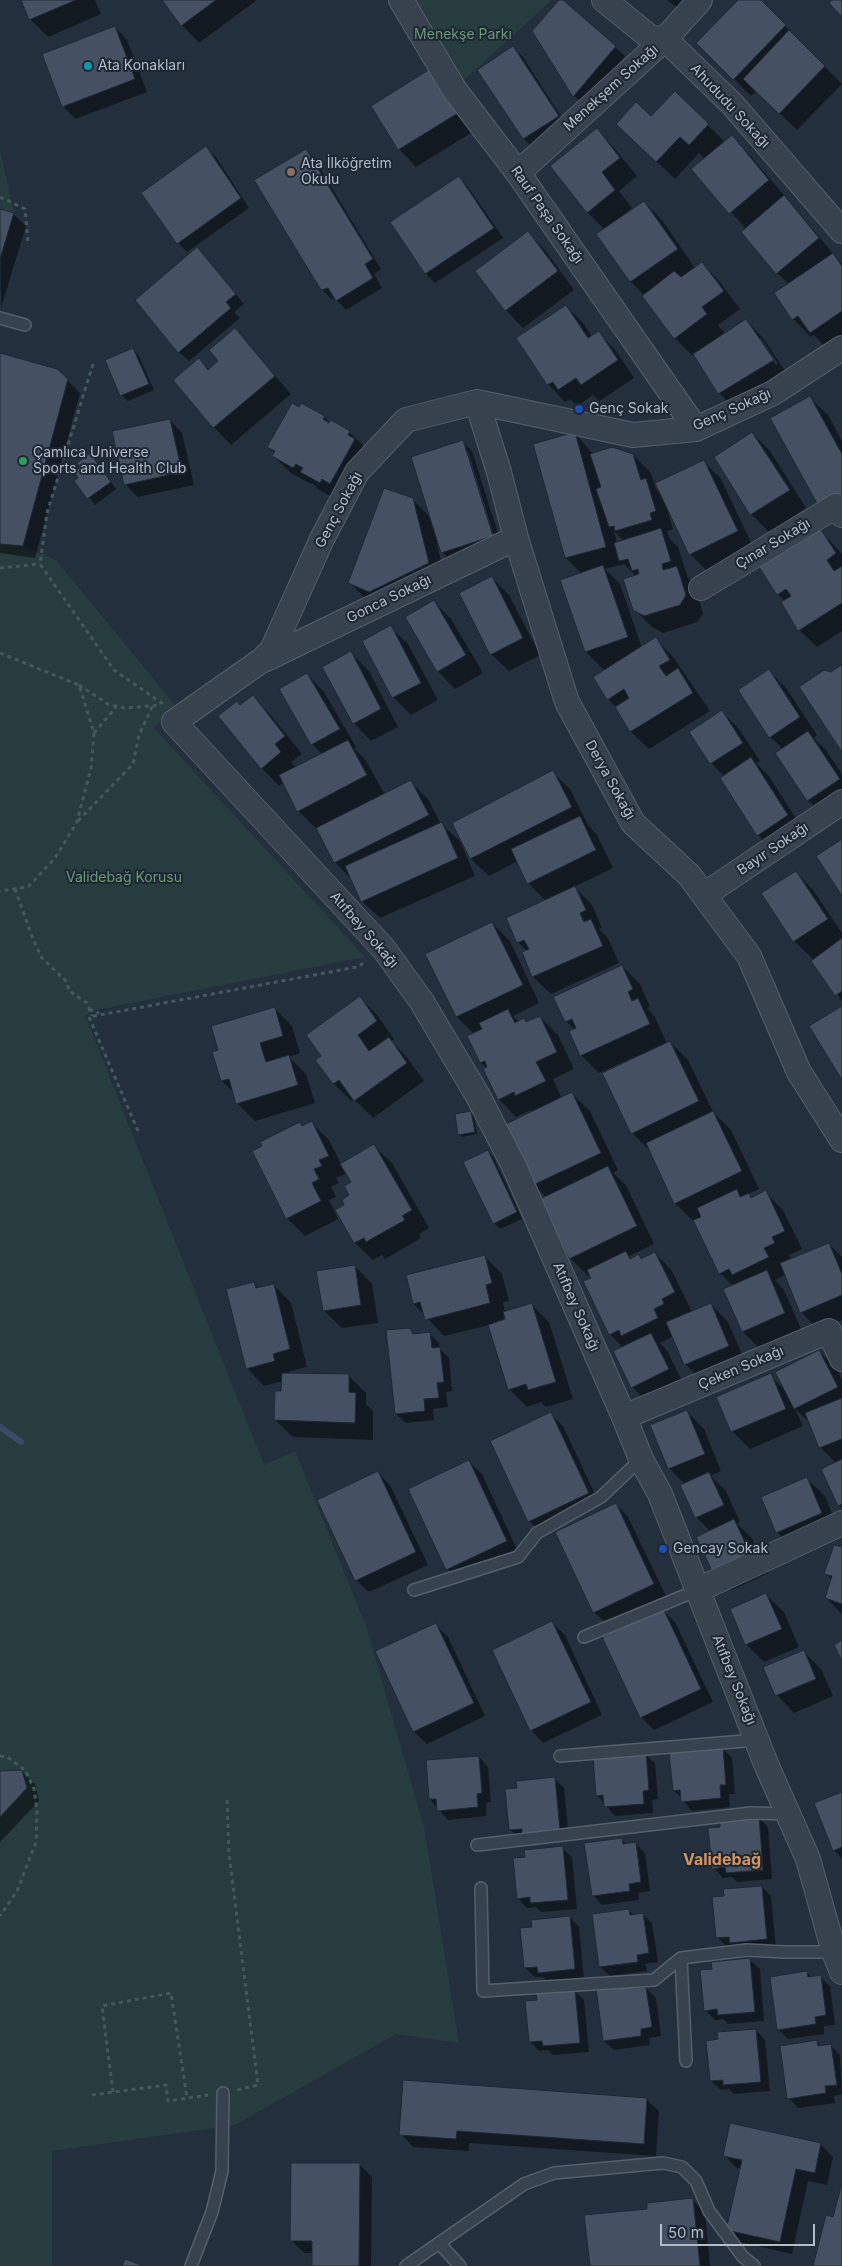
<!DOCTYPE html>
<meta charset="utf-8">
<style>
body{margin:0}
#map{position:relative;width:842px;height:2266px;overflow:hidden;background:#242f3e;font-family:Inter,sans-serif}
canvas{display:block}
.scale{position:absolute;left:660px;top:2224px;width:155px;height:22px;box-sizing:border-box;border:2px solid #b4bcc9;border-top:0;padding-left:6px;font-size:15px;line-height:18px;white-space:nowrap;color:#b4bcc9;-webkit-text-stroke:4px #1d2633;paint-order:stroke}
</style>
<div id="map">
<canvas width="842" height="2266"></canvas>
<div class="scale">50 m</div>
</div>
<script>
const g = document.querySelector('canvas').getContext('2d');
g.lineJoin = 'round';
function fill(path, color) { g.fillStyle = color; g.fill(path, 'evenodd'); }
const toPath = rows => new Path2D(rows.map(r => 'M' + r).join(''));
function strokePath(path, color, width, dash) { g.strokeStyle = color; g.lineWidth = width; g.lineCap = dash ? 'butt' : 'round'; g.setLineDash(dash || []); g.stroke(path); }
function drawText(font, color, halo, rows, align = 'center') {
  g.font = font + ' Inter,sans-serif'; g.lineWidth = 4; g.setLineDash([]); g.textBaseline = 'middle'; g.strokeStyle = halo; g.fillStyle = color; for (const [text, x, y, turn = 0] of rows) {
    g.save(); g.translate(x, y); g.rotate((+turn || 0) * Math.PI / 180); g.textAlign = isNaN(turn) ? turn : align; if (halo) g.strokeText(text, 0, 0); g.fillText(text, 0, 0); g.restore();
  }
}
fill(toPath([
 [401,0,552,0,454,89],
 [0,150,14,213,0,209],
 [0,544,23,546,56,560,175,705,154,728,365,957,96,1010,85,1015,264,1465,295,1451,366,1626,424,1827,459,2043,396,2034,235,2125,52,2151,52,2266,0,2266]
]), '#263c3f');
fill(toPath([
 [22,0,95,0,101,14,48,37,30,19],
 [163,0,257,0,199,43,182,25],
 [561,0,625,56,583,105,574,96,534,31],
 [667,0,706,0,693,19],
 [740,0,759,0,842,84,797,130,757,91,751,96,698,43],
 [115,27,127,40,147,92,75,119,63,106],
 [513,48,523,57,567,126,533,148,524,139,479,70],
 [430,70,474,131,416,167,399,149],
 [675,93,725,142,731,137,749,154,842,264,842,340,828,350,814,335,811,337,793,319,776,293,789,284,777,273,746,229,693,169,705,159,699,153,675,179,635,141,651,118],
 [597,130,614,148,637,176,619,191,632,208,627,212,628,214,644,202,662,220,695,268,702,263,719,281,740,309,718,325,725,334,746,320,763,338,790,378,737,411,719,393,694,354,692,355,675,338,644,295,631,282,598,234,605,230,587,212],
 [758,338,761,338,778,364,776,365],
 [206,148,216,157,249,208,187,252,178,243],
 [306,150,315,160,381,269,374,274,382,288,346,310,335,298,331,299,322,289],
 [459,177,468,187,503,238,435,283,426,274,392,222],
 [0,210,13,214,26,226,1,308],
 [528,233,545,250,574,290,523,328,506,310],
 [206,258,244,304,234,312,240,318,189,361,179,352],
 [566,306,584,324,592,337,599,333,616,351,634,378,599,401,593,395,577,406,570,399,565,402,548,384],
 [235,330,291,394,231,445,214,427,199,360,209,370,220,361],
 [133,349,139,356,154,390,128,401,121,395],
 [0,354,67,380,80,393,35,558,0,553],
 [810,398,828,415,842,441,842,521],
 [302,405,324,417,330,423,349,432,367,449,338,500,319,490,312,483,311,484,291,473,273,456,275,453,269,447],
 [170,420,182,433,194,485,138,497,125,484],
 [575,433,593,454,633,455,651,473,656,489,663,496,703,461,721,479,754,549,708,572,690,554,667,508,673,529,667,531,669,538,678,547,688,578,695,585,703,614,697,622,663,633,652,627,634,609,636,576,624,564,605,569,620,584,642,648,656,639,673,657,710,711,649,749,631,732,617,708,608,699,605,671,586,652,562,581,582,574,566,558],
 [614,531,624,541,617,543],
 [752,433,770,451,806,508,769,532,751,514,715,457],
 [463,442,472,451,502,546,451,562,442,552,440,545,437,545,446,580,367,600,349,582,413,500,431,518],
 [465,451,468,451,496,542,494,543],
 [90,455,116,489,95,505,76,481,80,478],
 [820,530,842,554,842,631,817,647,799,630,784,601,778,594],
 [492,578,509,595,540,655,509,671,491,654],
 [434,602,451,619,483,673,455,689,438,671],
 [390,627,408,644,438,700,411,715,393,697],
 [351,653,369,671,398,727,371,741,354,723],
 [769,671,786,688,817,735,814,738,826,750,842,774,842,807,826,818,808,800,777,753,783,749,770,737],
 [307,674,324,692,356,747,354,748,365,759,385,795,411,782,428,799,441,824,460,841,475,876,380,918,362,901,352,880,335,862,317,828,316,828,298,811,284,782,279,786,262,768,240,706,252,697,270,714,302,754,291,762,296,768,322,754,312,744,280,690],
 [722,712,739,729,760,761,756,763,769,776,805,833,776,852,758,835,724,776,711,763],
 [552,772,570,789,588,825,597,835,613,868,574,887,592,905,602,928,599,929,608,938,619,963,551,994,533,977,523,953,527,951,518,942,546,901,528,883,518,861,489,876,471,859,453,824],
 [796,872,813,890,842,933,842,1001,814,960,794,941,763,894],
 [492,923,510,941,539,1003,513,1016,519,1022,524,1020,527,1023,540,1017,558,1035,574,1069,553,1079,562,1099,572,1094,590,1111,618,1170,613,1173,626,1185,654,1244,629,1256,632,1259,638,1256,642,1259,655,1253,672,1271,692,1312,711,1304,728,1322,746,1363,703,1382,685,1364,674,1336,660,1343,668,1352,685,1387,650,1404,632,1387,623,1348,610,1334,590,1274,588,1276,570,1258,546,1197,534,1185,534,1112,531,1110,516,1117,499,1099,487,1068,481,1063,469,1036,474,1034,457,1017,427,954],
 [622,966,640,984,650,1007,647,1008,655,1017,667,1044,670,1042,688,1060,713,1112,731,1130,759,1189,748,1194,752,1198,765,1192,783,1210,802,1249,789,1255,791,1260,829,1244,842,1257,842,1320,819,1330,801,1312,786,1275,775,1280,784,1290,802,1331,760,1349,743,1332,733,1286,720,1273,694,1220,693,1221,675,1203,650,1151,632,1133,636,1056,599,1073,581,1055,575,1030,566,1021],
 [360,998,377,1015,394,1039,391,1041,406,1056,424,1081,373,1118,354,1099,351,1101,334,1084,317,1060,322,1056],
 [274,1008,292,1026,300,1053,289,1057,306,1074,315,1103,255,1121,237,1103,234,1093,222,1081,213,1053,220,1051],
 [471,1113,474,1115,477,1134,462,1137,459,1134],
 [312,1123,329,1140,341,1164,374,1146,392,1163,429,1228,419,1234,421,1238,385,1259,382,1255,373,1260,355,1243,337,1210,346,1205,351,1196,353,1183,347,1173,336,1178,339,1183,331,1187,336,1197,329,1200,338,1219,305,1236,287,1218,303,1127],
 [488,1152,494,1158,522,1219,500,1229,494,1223],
 [484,1256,502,1274,509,1301,503,1302,505,1313,532,1305,549,1322,573,1399,546,1407,541,1402,527,1407,509,1389,490,1325,444,1336,414,1304],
 [355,1266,372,1284,378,1323,342,1328,324,1311],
 [254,1283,259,1289,274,1285,291,1303,307,1367,290,1371,290,1374,349,1376,366,1393,366,1404,373,1411,373,1440,293,1437,275,1420,282,1392,283,1381,264,1386,247,1368],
 [409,1329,415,1335,430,1334,439,1343,440,1349,449,1358,452,1391,446,1392,448,1407,433,1409,434,1420,406,1423,396,1414],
 [819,1351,837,1369,842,1380,842,1508,839,1505,836,1463,820,1447,811,1424,795,1409,803,1426,750,1449,732,1431,770,1375,784,1389],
 [687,1412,704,1429,721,1471,711,1476,726,1491,740,1522,737,1524,752,1538,768,1573,732,1590,714,1573,711,1532,696,1517,685,1484,669,1468],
 [550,1413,563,1426,600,1505,542,1533,529,1521],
 [469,1462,482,1474,519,1554,460,1582,448,1569],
 [378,1473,390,1485,428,1565,369,1592,356,1580],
 [807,1479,825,1496,839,1531,794,1550,777,1532],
 [616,1504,628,1517,666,1596,607,1624,594,1612],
 [842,1549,842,1614,826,1598,832,1580,826,1573],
 [766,1595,784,1612,799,1647,764,1662,747,1645,732,1610],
 [663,1610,675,1622,713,1702,654,1730,641,1717],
 [552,1623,565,1635,602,1715,543,1743,531,1730],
 [435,1624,448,1637,485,1716,427,1744,414,1732,377,1652],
 [803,1651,821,1669,833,1696,794,1713,777,1695],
 [722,1748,732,1758,735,1794,729,1794,730,1807,692,1811,674,1790],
 [645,1754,655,1763,658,1799,652,1800,653,1813,615,1816,597,1795],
 [479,1757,488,1767,491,1802,486,1803,486,1816,448,1820,430,1799],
 [0,1772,22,1772,35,1784,39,1801,0,1842],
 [555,1779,564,1788,569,1840,519,1839,510,1829],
 [842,1793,842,1859,834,1850],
 [758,1818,768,1827,772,1879,737,1882,732,1877,723,1878,714,1868,722,1828],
 [621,1839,627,1844,635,1843,645,1853,650,1891,638,1893,639,1900,602,1905,593,1895],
 [562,1848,572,1857,577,1909,541,1912,536,1907,527,1908,518,1898,526,1858],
 [762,1887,771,1896,776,1948,727,1947,717,1937],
 [629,1910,634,1915,643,1914,652,1923,658,1962,645,1964,647,1971,610,1976,600,1967],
 [570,1917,579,1927,584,1979,548,1982,543,1977,535,1977,525,1968],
 [750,1960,760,1969,764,2021,728,2024,723,2019,715,2020,705,2010,714,1970],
 [807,1973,812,1978,820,1977,830,1986,835,2025,824,2026,824,2034,788,2039,778,2029],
 [632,1984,637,1989,646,1988,656,1998,661,2036,649,2038,650,2045,614,2050,604,2041],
 [575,1991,584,2000,589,2052,553,2055,548,2050,539,2051,530,2041,539,2001],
 [756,2030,765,2040,770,2091,734,2094,729,2089,721,2090,711,2081],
 [817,2042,822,2047,831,2046,840,2055,842,2094,834,2096,835,2103,798,2108,789,2098],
 [646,2099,659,2111,656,2156,469,2143,469,2151,413,2147,401,2134],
 [821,2145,833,2157,827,2185,808,2181,792,2254,740,2242,727,2230,741,2169,737,2168,724,2155],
 [359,2164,372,2177,371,2266,313,2266,313,2253,304,2253,291,2240],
 [692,2199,705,2212,710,2266,591,2266,649,2210]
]), '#0007');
strokePath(toPath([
 [0,1427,21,1442]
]), '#394c67', 6);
const building = toPath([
 [21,0,76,0,29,20,21,0],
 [162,0,216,0,181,26,162,0],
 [559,0,563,0,616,46,573,97,532,31,559,0],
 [738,0,761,0,786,25,733,80,696,43,738,0],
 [832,0,842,0,842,17,829,3,832,0],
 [115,26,135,79,62,107,42,54,115,26],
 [789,30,825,66,779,114,743,79,789,30],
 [513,46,559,116,523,139,477,70,513,46],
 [430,69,458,113,398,150,371,106,430,69],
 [675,91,709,124,689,145,680,137,656,162,616,124,636,102,651,116,675,91],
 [597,128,620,158,602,172,615,190,587,213,550,166,597,128],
 [732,135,769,180,729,214,691,169,732,135],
 [206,146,241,198,177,244,141,193,206,146],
 [306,149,373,259,365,264,373,278,336,301,328,288,321,290,254,180,306,149],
 [459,176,494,228,425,274,390,222,459,176],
 [784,195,819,238,776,274,741,232,784,195],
 [644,201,678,249,630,282,596,234,644,201],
 [0,209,14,213,0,259,0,209],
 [528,231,558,271,505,311,475,271,528,231],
 [197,247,236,294,226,302,231,308,178,353,135,300,197,247],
 [833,253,842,266,842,311,810,333,798,316,792,320,774,293,833,253],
 [702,262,724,291,702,307,707,314,674,339,642,296,674,271,681,277,702,262],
 [566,305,588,338,599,331,618,360,581,385,576,378,558,390,553,382,547,385,516,338,566,305],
 [746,319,774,360,718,394,693,354,746,319],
 [235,328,275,376,213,428,173,380,199,358,208,370,218,361,209,350,235,328],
 [133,348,149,384,120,396,105,360,133,348],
 [0,353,57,369,68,379,23,546,0,544,0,353],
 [810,396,842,454,842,494,819,507,770,418,810,396],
 [292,403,299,407,301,403,325,416,323,419,329,423,331,420,350,431,348,435,355,439,330,484,322,479,320,483,300,472,303,468,296,464,293,468,272,456,275,451,267,447,292,403],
 [170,419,182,472,124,485,112,431,170,419],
 [575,432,606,547,565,558,533,444,575,432],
 [752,432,790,490,750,515,714,457,752,432],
 [463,440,493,536,441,553,411,457,463,440],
 [612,447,633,454,641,480,646,478,656,511,650,513,652,520,615,531,614,526,609,527,596,489,601,487,590,454,612,447],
 [90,453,111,482,87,499,74,481,78,478,74,472,80,467,77,463,90,453],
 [704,460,738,531,689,555,655,483,704,460],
 [384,488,413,498,429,563,369,592,348,583,384,488],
 [661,528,671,561,662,564,663,570,677,566,686,595,680,605,644,616,633,610,623,579,639,574,638,569,632,571,628,559,619,561,614,543,661,528],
 [820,528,836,553,827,560,834,571,842,566,842,603,798,631,781,602,791,596,786,589,777,595,759,567,820,528],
 [603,565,628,637,585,652,560,580,603,565],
 [492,576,523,638,490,655,459,593,492,576],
 [434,600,466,655,437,672,405,617,434,600],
 [391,625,421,683,392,698,362,641,391,625],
 [656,637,670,660,659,666,666,676,678,668,693,693,630,732,615,707,629,698,624,689,607,700,593,677,656,637],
 [351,651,381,709,353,724,322,667,351,651],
 [841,665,842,666,842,752,799,687,824,670,831,672,841,665],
 [769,669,800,717,769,738,738,690,769,669],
 [307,673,340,729,311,745,279,689,307,673],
 [253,695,285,736,275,744,281,752,261,769,218,716,237,701,240,705,253,695],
 [722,710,743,743,710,764,689,732,722,710],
 [808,731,840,779,807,801,775,753,808,731],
 [348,740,367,775,297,812,279,775,348,740],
 [751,757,788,815,757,836,720,778,751,757],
 [553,770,572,807,470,859,452,823,553,770],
 [411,780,429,815,334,863,316,828,411,780],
 [580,816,596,850,527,884,511,849,580,816],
 [442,822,458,858,361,902,345,866,442,822],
 [842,839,842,896,816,856,842,839],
 [796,871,828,919,793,942,761,893,796,871],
 [575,886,586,910,580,913,584,922,591,919,603,946,532,977,522,952,529,949,524,940,517,943,506,918,575,886],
 [492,922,523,985,456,1017,425,954,492,922],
 [842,938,842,991,835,996,811,961,842,938],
 [622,965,633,989,628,992,632,1001,638,998,650,1024,580,1056,569,1031,576,1028,572,1019,565,1022,553,997,622,965],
 [360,996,377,1021,358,1035,369,1051,389,1037,407,1063,354,1101,339,1080,333,1084,315,1060,321,1056,306,1035,360,996],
 [842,1006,842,1080,809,1026,842,1006],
 [275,1007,283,1036,260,1043,266,1062,289,1055,298,1085,236,1104,229,1079,221,1081,212,1052,218,1050,211,1026,275,1007],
 [508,1009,515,1023,524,1018,526,1022,540,1016,557,1052,536,1062,546,1081,515,1096,514,1092,498,1100,483,1069,487,1067,485,1061,480,1063,467,1036,482,1029,479,1023,508,1009],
 [670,1041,699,1101,631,1134,602,1073,670,1041],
 [572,1092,601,1153,533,1185,504,1125,572,1092],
 [471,1111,475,1132,458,1135,455,1114,471,1111],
 [713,1111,742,1171,674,1204,646,1143,713,1111],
 [312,1121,329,1156,319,1160,322,1166,314,1169,319,1179,312,1183,321,1201,286,1219,252,1151,262,1146,260,1142,300,1122,302,1126,312,1121],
 [374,1144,412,1210,402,1216,405,1220,366,1242,364,1238,354,1243,335,1210,344,1205,342,1200,349,1195,344,1186,351,1182,340,1164,374,1144],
 [488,1150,517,1212,493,1224,463,1162,488,1150],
 [608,1166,637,1226,569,1259,540,1199,608,1166],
 [737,1189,740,1197,749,1193,751,1198,766,1190,785,1231,772,1237,775,1243,764,1248,769,1257,732,1275,729,1269,719,1274,693,1220,701,1217,697,1208,737,1189],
 [829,1243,842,1274,842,1295,800,1313,780,1263,829,1243],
 [626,1251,630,1259,639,1254,641,1259,655,1252,675,1292,662,1299,664,1304,654,1309,658,1318,621,1336,619,1330,609,1335,583,1281,591,1278,587,1270,626,1251],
 [485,1255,492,1283,486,1285,490,1303,425,1320,420,1302,413,1304,406,1275,485,1255],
 [355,1265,361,1305,323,1311,316,1271,355,1265],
 [767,1270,785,1313,742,1332,723,1289,767,1270],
 [254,1282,256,1288,274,1284,290,1349,273,1354,275,1361,246,1369,226,1289,254,1282],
 [532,1303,556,1382,528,1390,526,1384,508,1390,488,1325,505,1319,503,1312,532,1303],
 [711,1303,729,1346,684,1365,666,1322,711,1303],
 [410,1328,413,1334,430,1332,432,1348,440,1347,444,1382,437,1383,439,1398,424,1399,425,1411,395,1414,386,1330,410,1328],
 [651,1333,669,1369,631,1388,613,1351,651,1333],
 [819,1350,838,1387,794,1409,775,1372,819,1350],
 [282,1373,349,1374,349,1392,356,1393,355,1423,274,1420,275,1391,281,1391,282,1373],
 [771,1373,786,1409,731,1432,716,1397,771,1373],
 [842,1398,842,1439,819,1448,805,1413,842,1398],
 [687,1410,705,1454,668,1469,650,1425,687,1410],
 [551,1412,589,1493,528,1522,490,1441,551,1412],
 [842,1459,842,1504,838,1506,821,1469,842,1459],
 [469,1460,507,1541,446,1570,408,1489,469,1460],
 [378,1471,416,1552,355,1581,317,1500,378,1471],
 [709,1472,724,1505,695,1518,680,1485,709,1472],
 [807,1477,822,1513,776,1533,761,1497,807,1477],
 [616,1503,654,1584,593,1613,555,1532,616,1503],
 [734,1519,751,1555,713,1573,696,1537,734,1519],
 [834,1545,842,1547,842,1604,825,1598,832,1576,824,1574,834,1545],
 [766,1593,782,1629,745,1645,730,1609,766,1593],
 [663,1608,701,1689,640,1718,602,1637,663,1608],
 [552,1621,591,1702,530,1731,492,1650,552,1621],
 [436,1623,474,1703,413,1732,375,1651,436,1623],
 [842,1640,842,1661,834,1645,842,1640],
 [804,1650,816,1679,775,1696,763,1667,804,1650],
 [723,1747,726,1785,720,1785,721,1798,681,1802,680,1790,673,1791,669,1752,723,1747],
 [646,1752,649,1790,643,1791,644,1804,604,1807,603,1795,596,1796,593,1757,646,1752],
 [479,1756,482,1793,477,1794,478,1807,437,1811,436,1799,429,1799,426,1760,479,1756],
 [22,1770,27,1788,0,1817,0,1771,22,1770],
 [555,1777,560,1831,522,1834,522,1829,509,1830,505,1789,517,1788,516,1781,555,1777],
 [842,1792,842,1847,833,1851,814,1803,842,1792],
 [759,1816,763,1870,726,1873,725,1867,712,1869,708,1828,720,1827,720,1820,759,1816],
 [622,1838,623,1844,636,1842,641,1882,629,1884,630,1891,592,1896,584,1843,622,1838],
 [563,1846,568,1900,530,1903,530,1897,517,1899,513,1858,525,1857,524,1850,563,1846],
 [762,1886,767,1939,730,1943,729,1937,716,1938,712,1897,724,1896,723,1889,762,1886],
 [629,1909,630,1915,643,1913,649,1953,637,1955,638,1962,599,1967,592,1914,629,1909],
 [570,1916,575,1969,538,1973,537,1967,524,1968,520,1928,532,1927,531,1920,570,1916],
 [750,1958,755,2012,718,2015,717,2009,704,2011,700,1970,712,1969,711,1962,750,1958],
 [807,1971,808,1977,821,1975,826,2015,815,2017,816,2024,777,2030,770,1977,807,1971],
 [633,1983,633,1988,646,1987,652,2027,641,2029,641,2036,603,2041,596,1988,633,1983],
 [575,1989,580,2043,543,2046,542,2041,529,2042,525,2001,537,2000,536,1993,575,1989],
 [756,2029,761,2082,723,2085,723,2080,710,2081,706,2041,718,2039,717,2032,756,2029],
 [817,2040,818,2046,831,2044,837,2085,825,2086,826,2093,787,2099,780,2046,817,2040],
 [403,2080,647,2098,644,2144,457,2131,456,2139,399,2135,403,2080],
 [730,2123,821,2143,815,2173,796,2169,780,2242,726,2230,742,2160,723,2156,730,2123],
 [291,2163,360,2163,359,2266,312,2266,312,2241,290,2241,291,2163],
 [842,2183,842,2266,813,2266,826,2215,833,2217,842,2183],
 [693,2198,700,2266,590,2266,584,2215,647,2209,647,2203,693,2198],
 [125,2259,144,2266,122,2266,125,2259]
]);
fill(building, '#455162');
strokePath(building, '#1f2835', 1);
const lane = toPath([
 [0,318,25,325],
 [414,1590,518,1557,537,1533,601,1497,641,1459],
 [584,1637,698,1590],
 [560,1756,757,1740],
 [477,1845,751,1813,788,1814],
 [481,1888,483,1991,654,1980,681,1958,747,1950,784,1952,834,1952],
 [681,1958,686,2061],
 [439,2243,460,2266],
 [191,2266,212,2212,222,2171,223,2093],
 [406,2266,524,2184,554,2173,663,2163,682,2167,696,2181,709,2211,743,2257,754,2266]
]);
const street = toPath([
 [401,0,454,89,518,173,696,429],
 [604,0,651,38,665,39,733,105,842,231],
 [518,173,665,39,700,0],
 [842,348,773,393,696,429,633,435,477,402,406,420,357,472,322,539,272,650,262,660,174,722,384,949,422,1002,478,1096,514,1166,624,1417,641,1459,660,1494,766,1764,808,1859,834,1952,842,1972],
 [477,402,499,472,516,538,567,702,633,823,689,875,749,956,799,1072,842,1140],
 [701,588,836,506,842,515],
 [264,660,516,538],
 [704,895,842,802],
 [624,1417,829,1331,842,1359],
 [698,1590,842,1523]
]);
strokePath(lane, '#565f6c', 14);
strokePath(street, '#565f6c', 26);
strokePath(toPath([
 [0,197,25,209,28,241],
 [93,364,47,513,40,564,114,670,163,704],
 [0,568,40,564],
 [0,653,79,685,94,733,91,768,77,822,55,858,28,887,0,891],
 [79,685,108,704,125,708,161,705],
 [94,733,116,707],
 [78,821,133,764,139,735,153,705],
 [15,889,33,939,42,958,67,982,69,991,87,1003,92,1016],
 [89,1010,96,1011,99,1014],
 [138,1131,89,1017,357,967,367,961],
 [0,1756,7,1757,25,1770,34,1789,37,1811,36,1842,17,1891,0,1916],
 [227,1800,229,1854,258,2085,237,2090],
 [113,2092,102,2006,171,1993,187,2098],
 [92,2095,166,2085,168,2101,208,2095]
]), '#44595c', 3, [4, 4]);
strokePath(lane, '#38414e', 11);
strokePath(street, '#38414e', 24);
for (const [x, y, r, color] of [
 [88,66,5,"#0f9aa8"],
 [291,172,5,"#8d6e63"],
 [579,409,5,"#1a4fb4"],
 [23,461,5,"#2e9e5b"],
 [663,1549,5,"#1a4fb4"]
]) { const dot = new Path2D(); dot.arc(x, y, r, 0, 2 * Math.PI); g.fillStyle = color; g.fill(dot); strokePath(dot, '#1d2633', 2); }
drawText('14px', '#6b9a76', '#1d2633', [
 ["Menekşe Parkı",463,35],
 ["Validebağ Korusu",124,878]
]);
drawText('14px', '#b4bcc9', '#1d2633', [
 ["Ata Konakları",98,66],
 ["Ata İlköğretim",301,164],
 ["Okulu",301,180],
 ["Genç Sokak",589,409],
 ["Çamlıca Universe",33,453],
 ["Sports and Health Club",33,469],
 ["Gencay Sokak",673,1549]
], 'left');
drawText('14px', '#b4bcc9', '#1d2633', [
 ["Menekşem Sokağı",611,88,-42],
 ["Ahududu Sokağı",730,106,47],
 ["Rauf Paşa Sokağı",547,215,55],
 ["Genç Sokağı",732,410,-24],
 ["Genç Sokağı",339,510,-62],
 ["Çınar Sokağı",773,544,-31],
 ["Gonca Sokağı",389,599,-26],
 ["Derya Sokağı",610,780,61],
 ["Bayır Sokağı",773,849,-34],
 ["Atıfbey Sokağı",364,930,49],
 ["Atıfbey Sokağı",576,1307,66],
 ["Çeken Sokağı",741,1368,-23],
 ["Atıfbey Sokağı",734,1680,68]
]);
drawText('bold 16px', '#d59563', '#1d2633', [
 ["Validebağ",722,1860]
]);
</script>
